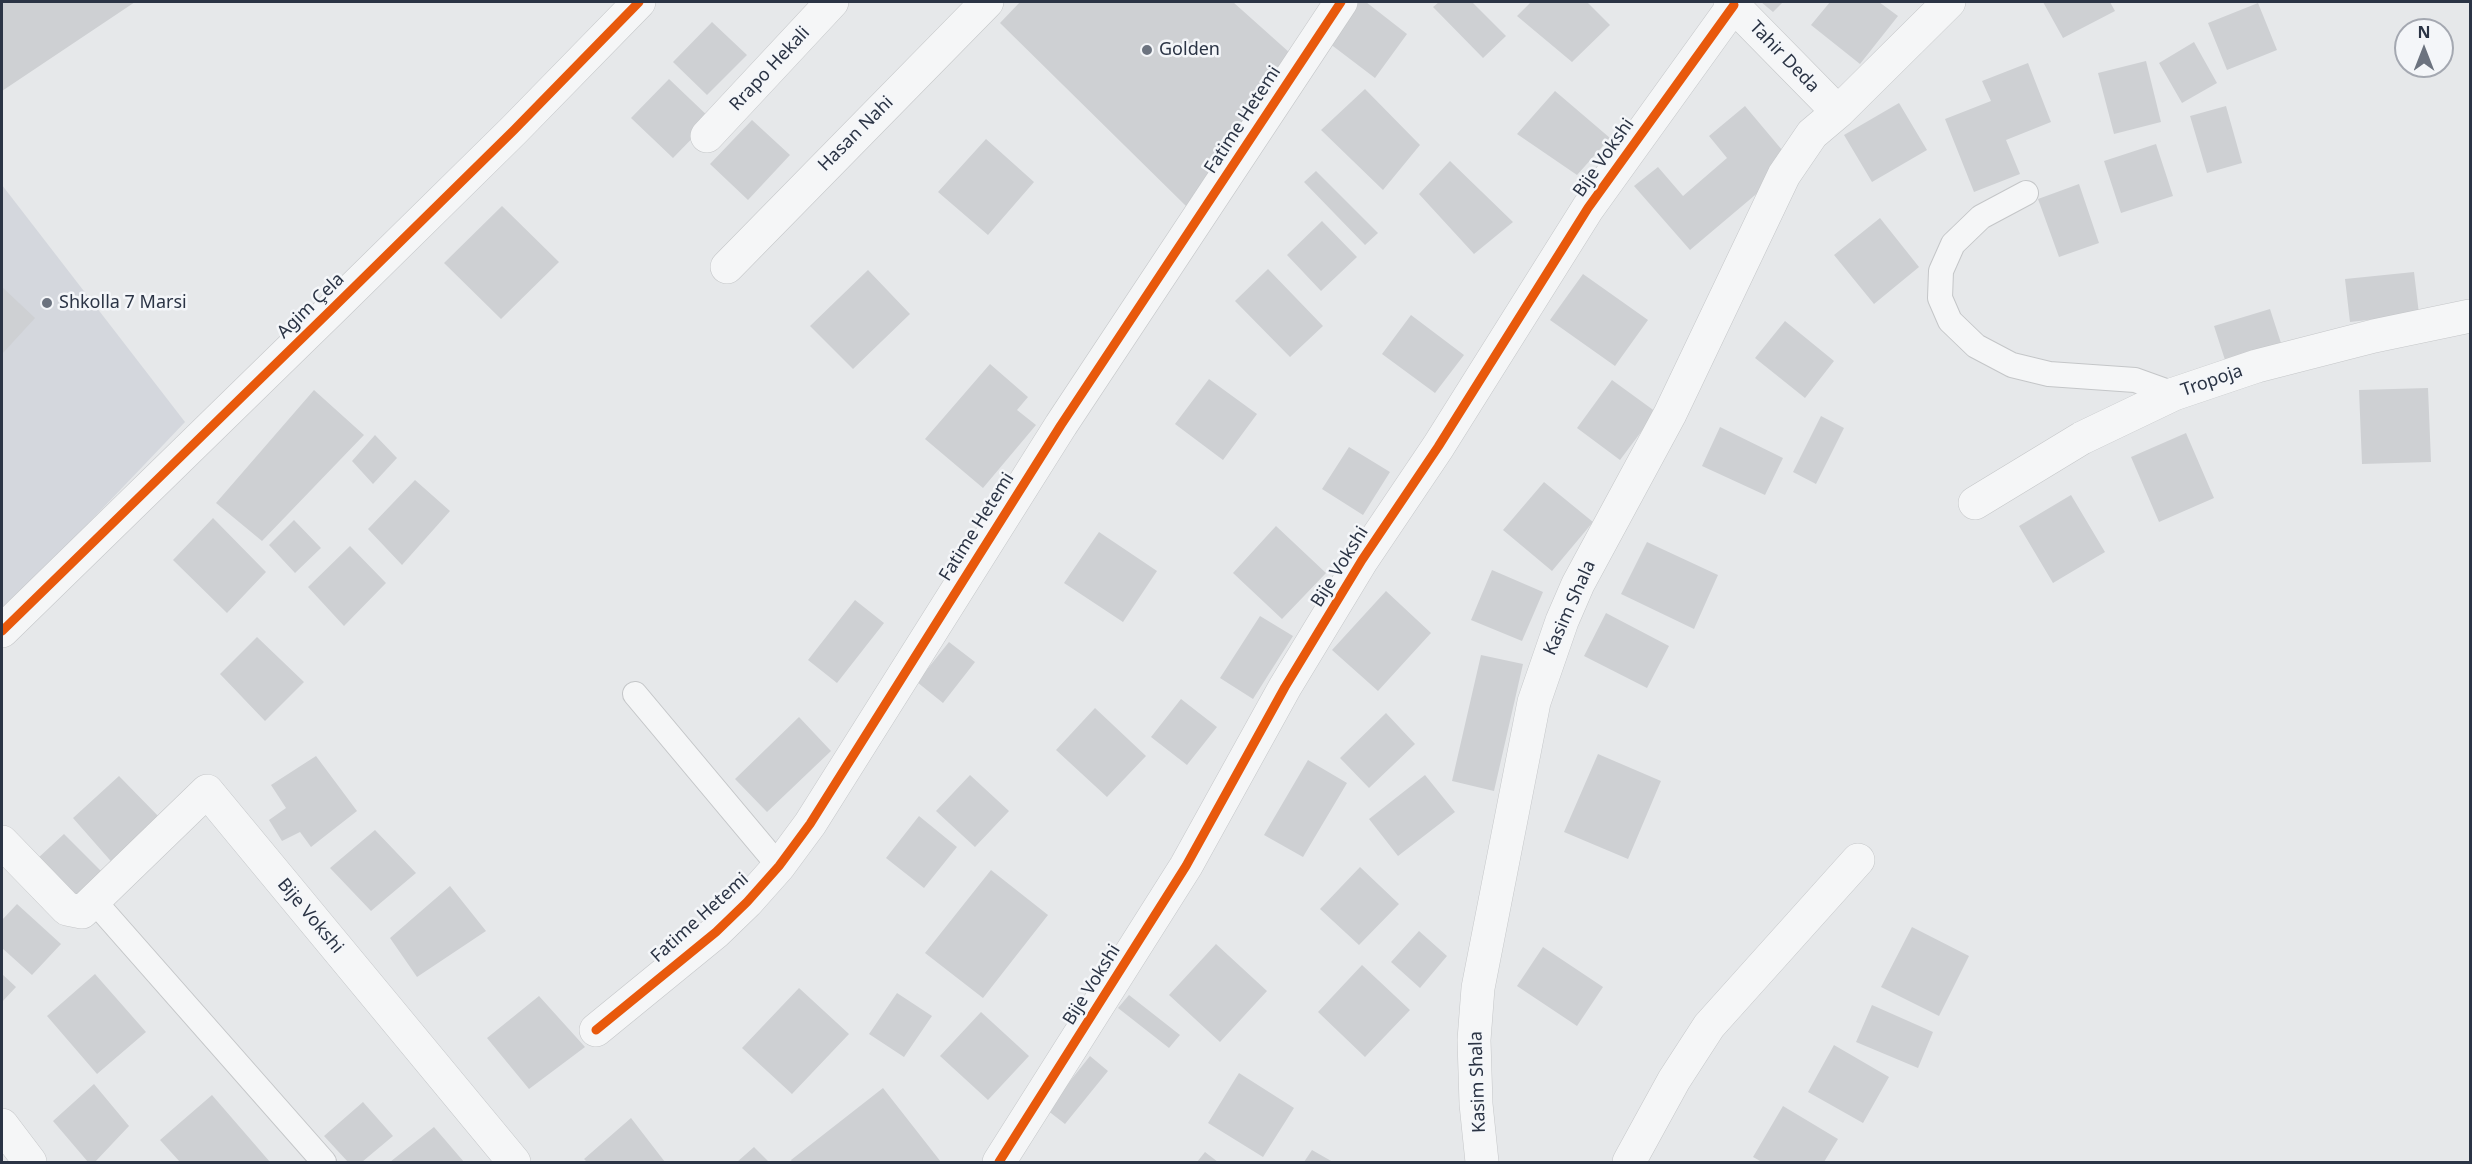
<!DOCTYPE html>
<meta charset="utf-8">
<style>
body{margin:0}
#map{position:relative;width:2472px;height:1164px;overflow:hidden;background:#e6e8ea;font-family:"Noto Sans",sans-serif}
canvas{display:block}
.frame{position:absolute;inset:0;border:3px solid #2b3445;pointer-events:none}
.north{position:absolute;left:2394px;top:18px;width:60px;height:60px;box-sizing:border-box;background:#f4f6f9;border:2px solid #a4a8b1;border-radius:50%;rotate:0deg;font-size:16px;font-weight:700;line-height:24px;text-align:center;color:#2b3445}
.north::after{content:'';display:block;margin:auto;width:21px;height:27px;background:#6c737f;clip-path:polygon(50% 0,100% 100%,50% 72%,0 100%)}
</style>
<div id="map">
<canvas width="2472" height="1164"></canvas>
<div class="frame"></div>
<div class="north">N</div>
</div>
<script>
const g = document.querySelector('canvas').getContext('2d');
g.lineJoin = 'round';
function fill(path, color) { g.fillStyle = color; g.fill(path, 'evenodd'); }
const toPath = rows => new Path2D(rows.map(r => 'M' + r).join(''));
function strokePath(path, color, width, dash) { g.strokeStyle = color; g.lineWidth = width; g.lineCap = dash ? 'butt' : 'round'; g.setLineDash(dash || []); g.stroke(path); }
function drawText(font, color, halo, rows, align = 'center') {
  g.font = font + ' "Noto Sans",sans-serif'; g.lineWidth = 5; g.setLineDash([]); g.textBaseline = 'middle'; g.strokeStyle = halo; g.fillStyle = color; for (const [text, x, y, turn = 0] of rows) {
    g.save(); g.translate(x, y); g.rotate((+turn || 0) * Math.PI / 180); g.textAlign = isNaN(turn) ? turn : align; if (halo) g.strokeText(text, 0, 0); g.fillText(text, 0, 0); g.restore();
  }
}
fill(toPath([
 [2,185,185,422,2,614]
]), '#d4d7dd');
fill(toPath([
 [2,2,135,2,2,91],
 [1020,2,1233,2,1290,53,1186,206,1000,23],
 [1358,2,1366,2,1407,34,1375,78,1325,40],
 [1439,2,1472,2,1506,36,1483,58,1433,7],
 [1531,2,1587,2,1610,25,1572,62,1517,16],
 [1761,2,1783,2,1773,12],
 [1830,2,1879,2,1898,16,1860,64,1811,25],
 [2043,2,2110,2,2115,11,2063,38],
 [2258,3,2277,50,2227,70,2208,23],
 [712,22,747,55,707,95,673,62],
 [2194,42,2217,83,2182,103,2159,63],
 [2146,61,2161,122,2114,134,2098,73],
 [2028,63,2051,122,2006,140,2020,174,1974,192,1945,119,1991,101,1982,81],
 [669,79,711,119,673,158,631,118],
 [1365,89,1420,145,1383,190,1321,130],
 [1555,91,1610,138,1577,175,1517,134],
 [1899,103,1927,150,1872,182,1844,135],
 [1745,106,1793,163,1690,250,1634,186,1658,167,1683,196,1727,158,1709,136],
 [2226,106,2242,163,2207,173,2190,116],
 [752,120,790,155,748,200,710,164],
 [986,139,1034,182,988,235,938,192],
 [2156,144,2173,196,2121,213,2104,161],
 [1450,161,1513,222,1474,254,1419,194],
 [1316,171,1378,233,1365,245,1304,182],
 [2079,184,2099,243,2059,257,2038,199],
 [502,206,559,262,501,319,444,263],
 [1880,218,1919,267,1874,304,1834,255],
 [1322,221,1357,257,1321,291,1287,255],
 [1268,269,1323,326,1290,357,1235,301],
 [868,270,910,314,853,369,810,326],
 [2414,272,2419,314,2350,322,2345,279],
 [1583,274,1648,320,1615,366,1550,320],
 [2,287,35,318,2,354],
 [2270,309,2281,343,2225,360,2214,326],
 [1411,315,1464,355,1435,393,1382,354],
 [1785,321,1834,361,1805,398,1755,358],
 [990,364,1028,397,1017,410,1036,425,983,488,925,439],
 [1209,379,1257,414,1223,460,1175,424],
 [1612,380,1656,412,1620,460,1577,428],
 [2428,388,2431,462,2362,464,2359,390],
 [314,390,364,435,262,541,216,503],
 [1821,416,1844,428,1816,484,1793,472],
 [1720,427,1783,458,1765,495,1702,466],
 [2186,433,2214,498,2159,522,2131,457],
 [375,435,397,458,373,484,352,461],
 [1349,447,1390,472,1363,515,1322,489],
 [415,480,450,511,402,565,368,529],
 [1544,482,1593,522,1552,571,1503,530],
 [2071,495,2105,552,2053,583,2019,526],
 [213,518,266,572,227,613,173,560],
 [294,520,321,548,295,573,269,545],
 [1276,526,1326,573,1282,619,1233,573],
 [1099,532,1157,571,1123,622,1064,583],
 [1647,542,1718,575,1694,629,1621,594],
 [350,546,386,583,344,626,308,587],
 [1492,570,1543,592,1522,641,1471,620],
 [1386,591,1431,633,1378,691,1332,650],
 [855,600,884,623,837,683,808,660],
 [1606,613,1669,646,1647,688,1584,656],
 [1260,616,1293,636,1253,699,1220,678],
 [257,637,304,682,265,721,220,674],
 [949,642,975,662,943,703,917,682],
 [1481,655,1523,664,1494,791,1452,781],
 [1181,699,1217,727,1187,765,1151,737],
 [1095,708,1146,756,1107,797,1056,750],
 [1386,713,1415,744,1369,788,1340,758],
 [799,717,831,751,767,812,735,779],
 [1598,754,1661,781,1628,859,1564,832],
 [316,756,357,811,311,847,300,832,282,841,269,820,286,808,271,785],
 [1308,760,1347,783,1303,857,1264,835],
 [970,775,1009,811,975,847,936,811],
 [1425,775,1455,812,1398,856,1369,819],
 [119,776,163,821,116,867,73,818],
 [919,816,957,847,924,888,886,858],
 [375,830,416,873,371,911,330,868],
 [64,834,102,872,75,898,37,859],
 [1360,867,1399,904,1359,945,1320,909],
 [991,870,1048,915,983,998,925,953],
 [450,886,486,931,417,977,390,938],
 [17,904,61,944,32,975,2,948,2,920],
 [1912,927,1969,956,1939,1016,1881,987],
 [1419,931,1447,956,1420,988,1391,962],
 [1216,944,1267,991,1220,1042,1169,995],
 [1543,947,1603,987,1577,1026,1517,986],
 [1362,965,1410,1010,1365,1057,1318,1012],
 [2,974,16,987,2,1002],
 [95,974,146,1032,97,1074,47,1016],
 [799,988,849,1034,792,1094,742,1048],
 [897,993,932,1016,904,1057,869,1034],
 [1129,995,1180,1035,1169,1048,1118,1008],
 [539,996,585,1047,529,1089,487,1038],
 [1872,1005,1933,1032,1918,1068,1856,1042],
 [981,1012,1029,1056,988,1100,940,1056],
 [1834,1045,1889,1077,1863,1123,1808,1092],
 [1090,1056,1108,1071,1065,1124,1047,1110],
 [1239,1073,1294,1108,1263,1157,1208,1123],
 [94,1084,129,1126,95,1162,88,1162,53,1121],
 [883,1088,941,1162,792,1162,791,1160],
 [212,1095,270,1162,180,1162,160,1140],
 [363,1102,393,1136,362,1162,348,1162,324,1136],
 [1783,1106,1838,1139,1824,1162,1762,1162,1753,1157],
 [631,1118,665,1162,587,1162,584,1159],
 [434,1127,464,1162,390,1162],
 [754,1147,769,1162,737,1162],
 [1312,1150,1333,1162,1304,1162],
 [1205,1152,1218,1162,1197,1162]
]), '#ced0d3');
const service = toPath([
 [2026,193,1981,217,1953,244,1941,271,1940,298,1950,321,1976,346,2012,365,2049,374,2135,380,2174,394],
 [635,694,779,866],
 [95,902,324,1162]
]);
const minor = toPath([
 [1730,2,1838,112],
 [707,136,832,2],
 [727,267,987,2],
 [1975,503,2082,438,2174,394,2257,366,2374,336,2470,316],
 [2,631,332,309,514,130,639,2],
 [2,842,67,909,82,912,207,791,514,1162],
 [596,1030,716,932,747,902,779,866,810,824,1061,425,1341,2],
 [2,1125,30,1162],
 [999,1162,1186,866,1285,687,1362,560,1438,447,1588,208,1734,5],
 [1482,1162,1476,1104,1474,1040,1478,988,1534,702,1562,621,1578,584,1670,414,1784,175,1812,134,1838,112,1949,2],
 [1629,1162,1674,1080,1709,1026,1858,860]
]);
strokePath(service, '#c4c6c8', 26);
strokePath(minor, '#c4c6c8', 34);
strokePath(service, '#f5f6f7', 24);
strokePath(minor, '#f5f6f7', 33);
strokePath(toPath([
 [2,631,332,309,514,130,639,2],
 [596,1030,716,932,747,902,779,866,810,824,1061,425,1341,2],
 [999,1162,1186,866,1285,687,1362,560,1438,447,1588,208,1734,5]
]), '#e8590c', 9);
for (const [x, y, r, color] of [
 [1147,50,6,"#6c737f"],
 [47,303,6,"#6c737f"]
]) { const dot = new Path2D(); dot.arc(x, y, r, 0, 2 * Math.PI); g.fillStyle = color; g.fill(dot); strokePath(dot, '#f4f6f9', 2); }
drawText('18px', '#2b3445', '#f4f6f9', [
 ["Golden",1159,50],
 ["Shkolla 7 Marsi",59,303]
], 'left');
drawText('18px', '#2b3445', '#f4f6f9', [
 ["Tahir Deda",1784,57,46],
 ["Rrapo Hekali",770,69,-47],
 ["Fatime Hetemi",1243,120,-57],
 ["Hasan Nahi",856,134,-45],
 ["Bije Vokshi",1604,158,-55],
 ["Agim Çela",311,306,-44],
 ["Tropoja",2212,381,-19],
 ["Fatime Hetemi",977,527,-58],
 ["Bije Vokshi",1340,567,-58],
 ["Kasim Shala",1570,608,-66],
 ["Bije Vokshi",310,916,50],
 ["Fatime Hetemi",700,918,-42],
 ["Bije Vokshi",1092,985,-58],
 ["Kasim Shala",1478,1082,-92]
]);
</script>
